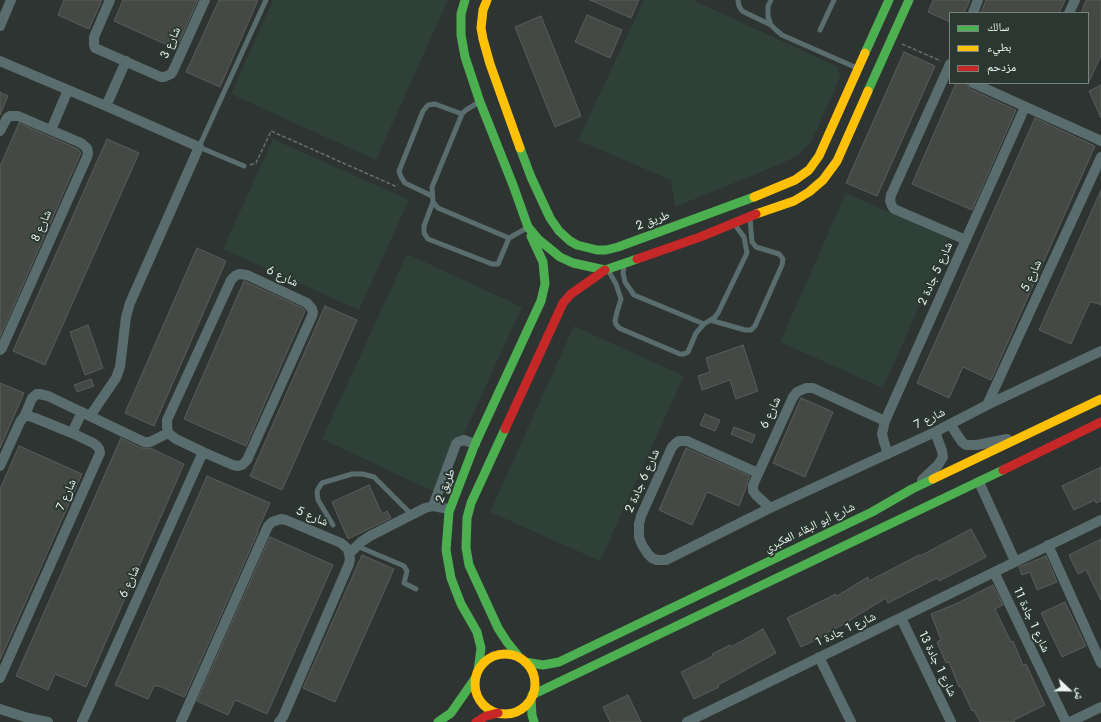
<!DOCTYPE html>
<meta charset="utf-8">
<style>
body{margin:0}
#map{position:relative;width:1101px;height:722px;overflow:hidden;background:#2e3431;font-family:Jost,"Noto Naskh Arabic",sans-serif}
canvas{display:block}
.legend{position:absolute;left:949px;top:12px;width:140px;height:72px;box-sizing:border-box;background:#2a3831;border:1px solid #78847e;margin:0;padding:5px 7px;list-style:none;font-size:12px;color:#ecf5f1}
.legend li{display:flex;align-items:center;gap:8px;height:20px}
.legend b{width:20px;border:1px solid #78847e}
.north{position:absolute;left:1049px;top:670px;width:40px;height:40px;-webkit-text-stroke:3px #2a3831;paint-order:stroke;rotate:112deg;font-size:11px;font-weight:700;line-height:16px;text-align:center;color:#ecf5f1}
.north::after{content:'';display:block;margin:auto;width:14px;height:18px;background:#ecf5f1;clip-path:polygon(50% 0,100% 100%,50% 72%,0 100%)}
</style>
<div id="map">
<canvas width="1101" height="722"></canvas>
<ul class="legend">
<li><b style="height:5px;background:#4caf50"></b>سالك</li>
<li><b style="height:5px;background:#ffc107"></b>بطيء</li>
<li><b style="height:5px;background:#c62828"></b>مزدحم</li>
</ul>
<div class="north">ش</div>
</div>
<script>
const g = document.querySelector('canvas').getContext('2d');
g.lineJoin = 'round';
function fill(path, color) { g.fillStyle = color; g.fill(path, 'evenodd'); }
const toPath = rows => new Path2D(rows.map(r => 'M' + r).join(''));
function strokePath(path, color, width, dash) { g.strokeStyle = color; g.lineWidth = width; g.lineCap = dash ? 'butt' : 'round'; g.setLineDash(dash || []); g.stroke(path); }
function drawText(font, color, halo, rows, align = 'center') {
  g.font = font + ' Jost,"Noto Naskh Arabic",sans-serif'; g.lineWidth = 4; g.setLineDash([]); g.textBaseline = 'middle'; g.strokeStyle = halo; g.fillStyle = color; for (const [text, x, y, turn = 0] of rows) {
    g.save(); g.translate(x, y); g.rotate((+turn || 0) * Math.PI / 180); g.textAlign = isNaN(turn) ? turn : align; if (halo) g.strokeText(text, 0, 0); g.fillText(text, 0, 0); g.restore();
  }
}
fill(toPath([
 [273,0,448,0,376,160,231,94],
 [644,0,693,0,838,67,840,78,812,140,800,154,783,163,675,207,671,180,578,140],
 [273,139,409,200,359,310,223,249],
 [846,193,949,239,883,388,780,342],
 [407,254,522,307,437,493,322,439],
 [574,326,684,376,600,561,490,512]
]), '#2e4038');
const building = toPath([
 [64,0,102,0,89,29,58,15,64,0],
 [123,0,198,0,176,49,114,21,123,0],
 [219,0,258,0,220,87,186,72,219,0],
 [590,0,639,0,631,18,590,0],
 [933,0,970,0,964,13,950,13,950,22,928,12,933,0],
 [986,0,1065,0,1059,13,981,13,986,0],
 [1086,0,1101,0,1101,55,1088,84,1088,13,1081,13,1086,0],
 [587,15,622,30,610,58,575,42,587,15],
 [541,16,581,116,555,127,515,27,541,16],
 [904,52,935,66,877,196,846,183,904,52],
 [956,83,967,83,968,86,970,89,1016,110,972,210,912,184,956,83],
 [1101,85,1101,118,1089,91,1101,85],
 [0,92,8,96,0,115,0,92],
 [1035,118,1095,146,991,380,963,367,949,398,917,383,1035,118],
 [19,123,78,149,81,153,0,337,0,166,19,123],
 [107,139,139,153,45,365,13,351,107,139],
 [1101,190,1101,305,1096,303,1090,302,1071,344,1039,330,1101,190],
 [197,248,226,261,154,426,125,413,197,248],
 [244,281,303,308,305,311,246,446,184,419,244,281],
 [325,306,357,320,282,490,250,476,325,306],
 [88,325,103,368,85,375,70,332,88,325],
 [743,345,758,391,736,399,730,380,702,390,698,376,710,372,706,358,743,345],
 [91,379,94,386,77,392,74,385,91,379],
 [0,383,24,393,0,448,0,383],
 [801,398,833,412,805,477,773,463,801,398],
 [705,414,720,420,715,431,700,425,705,414],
 [734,427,755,435,752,443,731,434,734,427],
 [121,438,141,448,150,448,184,464,86,687,55,674,48,690,16,676,121,438],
 [19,446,82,474,0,660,0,489,19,446],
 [686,448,750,476,747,483,746,488,739,506,707,492,692,525,659,510,686,448],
 [1101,467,1101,501,1096,503,1095,500,1074,510,1062,486,1101,467],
 [207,476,270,503,257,532,258,532,185,696,184,697,159,686,154,686,148,699,115,685,207,476],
 [369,485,382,514,387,511,391,518,348,539,332,502,369,485],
 [971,529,986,557,939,581,937,578,888,603,886,598,850,620,850,621,823,635,824,636,801,647,787,618,836,594,837,596,868,577,869,581,919,555,920,556,971,529],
 [270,537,333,565,267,714,235,700,228,715,197,701,270,537],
 [1101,539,1101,600,1086,570,1078,574,1069,555,1101,539],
 [362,555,394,569,335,702,303,688,362,555],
 [1046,556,1057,582,1037,590,1030,572,1022,575,1019,567,1046,556],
 [993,585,1003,605,995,609,1011,642,1013,641,1023,665,1026,664,1045,705,1014,720,1015,722,980,722,974,710,972,711,961,687,959,687,949,662,946,663,937,642,941,640,931,614,958,603,993,585],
 [1065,602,1086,646,1062,657,1041,613,1065,602],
 [763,629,776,653,718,685,719,687,694,699,681,672,713,656,712,654,730,645,731,647,763,629],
 [628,695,641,722,610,722,603,707,628,695]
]);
fill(building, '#454946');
strokePath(building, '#595e5a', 1);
strokePath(toPath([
 [902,44,941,61],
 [250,165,256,163,271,131,395,186,398,185]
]), '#647070', 1.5, [4, 2]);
strokePath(toPath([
 [738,0,739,6,742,11,771,25],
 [771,0,768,6,768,17,771,25,776,30,782,35,857,68],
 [820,30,834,0],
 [479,102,466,110,462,114,432,187,433,202,438,208,509,238,527,228],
 [244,166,199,147,266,0],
 [432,196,405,183,401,177,399,171,423,111,428,105,435,104,462,114],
 [433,202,424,226,424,233,428,239,492,264,498,264,509,238],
 [624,266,623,273,625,282,634,295,704,324,715,317,718,313,747,253,744,237,735,225],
 [608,270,616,284,621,299,617,312,615,321,616,324,619,328,680,354,684,354,688,352,696,333,704,324],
 [710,320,745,330,751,330,755,326,782,265,783,259,779,254,756,247,752,242,750,218],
 [333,525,318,500,317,492,318,489,322,483,352,474,363,474,374,477,412,515],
 [357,546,404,566,407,571,404,583,416,589]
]), '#5a6d6e', 5);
strokePath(toPath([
 [110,0,94,37,94,45,95,48,161,77,164,77,171,74,173,71,205,0],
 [973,13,978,0],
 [1069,13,1075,0],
 [0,26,11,0],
 [0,61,106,106,199,147,130,303,126,317,120,367,116,378,90,416],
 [950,64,891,195,890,201,892,206,894,209,966,240],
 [973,83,1097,139,1101,141],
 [106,106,126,61],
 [51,130,68,90],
 [0,131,7,118,10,116,18,116,81,143,87,148,88,153,87,157,2,348,0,350],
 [239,274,247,275,307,303,312,309,313,312,312,316,247,460,242,465,238,466,233,465,203,452,176,439,168,433,167,426,167,420,231,280,235,276,239,274],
 [987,405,1101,157],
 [950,424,962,442,966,445,977,445,1007,439],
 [72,433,82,412],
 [888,454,884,442,882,434,885,421,1025,107],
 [0,466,20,422,25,415,32,398,37,394,39,394,48,396,144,442,150,442,168,433],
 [758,473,687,441,679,441,676,443,672,447,641,516,639,524,639,537,642,545,648,554,652,558,657,560,666,560,770,508,935,432,987,405,1101,351],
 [922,480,938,465,943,457,942,451,935,432],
 [979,482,1015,561],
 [433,506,456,444,458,442,464,440,475,444],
 [770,508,756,495,753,491,753,485,793,397,797,392,806,388,813,388,885,421],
 [1048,545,1101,663],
 [349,554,361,542,370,536,425,508,433,506,449,509],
 [994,572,1066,722],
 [901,618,951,722],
 [819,657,851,722],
 [0,678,100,453,99,449,97,446,93,443,72,433,35,418,25,415],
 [0,709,28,718,48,722],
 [82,722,203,452],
 [181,722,268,526,272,522,281,519,286,520,341,543,348,549,350,559,349,564,283,717,279,722],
 [687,722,1101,520],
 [1070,722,1101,707]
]), '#5a6d6e', 10);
strokePath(toPath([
 [465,0,461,14,461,35,465,57,480,102,513,185,528,227,538,239,560,257,573,263,605,270,637,259],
 [865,53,889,0],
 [868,91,909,0],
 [520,148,531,177,550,218,559,231,570,241,577,245,597,250,606,250,618,247,754,197],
 [505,429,471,503,467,518,466,548,469,565,498,628,507,642,520,658],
 [525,662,543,665,559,662,872,512,912,489,933,479],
 [478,671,481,648,477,632,461,604,451,578,446,550,449,512,475,444,541,301,545,284,543,262,531,236],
 [532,695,1003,470],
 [531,699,532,715,534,722],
 [438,722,451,713,476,677]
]), '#4caf50', 9);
strokePath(toPath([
 [487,0,483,10,481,28,483,39,490,64,520,148],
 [754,197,795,180,809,170,819,156,865,53],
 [756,214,794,201,809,192,823,180,837,161,868,91],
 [933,479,1101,399],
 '475 684a30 30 0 1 1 60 0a30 30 0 1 1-60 0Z'
]), '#ffc107', 9);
strokePath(toPath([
 [637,259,700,237,756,214],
 [505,429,563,303,571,294,605,270],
 [1003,470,1101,422],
 [476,722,486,716,498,713]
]), '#c62828', 9);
drawText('12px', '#ecf5f1', '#2a3831', [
 ["شارع 3",171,43,-66],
 ["طريق 2",653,221,-20],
 ["شارع 8",42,226,-66],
 ["شارع 5 جادة 2",936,274,-66],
 ["شارع 5",1032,276,-65],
 ["شارع 6",282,277,25],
 ["شارع 6",771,413,-65],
 ["شارع 7",930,419,-26],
 ["شارع 6 جادة 2",643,481,-66],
 ["طريق 2",446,486,-69],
 ["شارع 7",67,495,-66],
 ["شارع 5",312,517,23],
 ["شارع أبو البقاء العكبري",810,528,-26],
 ["شارع 6",130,582,-66],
 ["شارع 1 جادة 11",1031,620,65],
 ["شارع 1 جادة 1",846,630,-25],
 ["شارع 1 جادة 13",937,664,64]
]);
</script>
